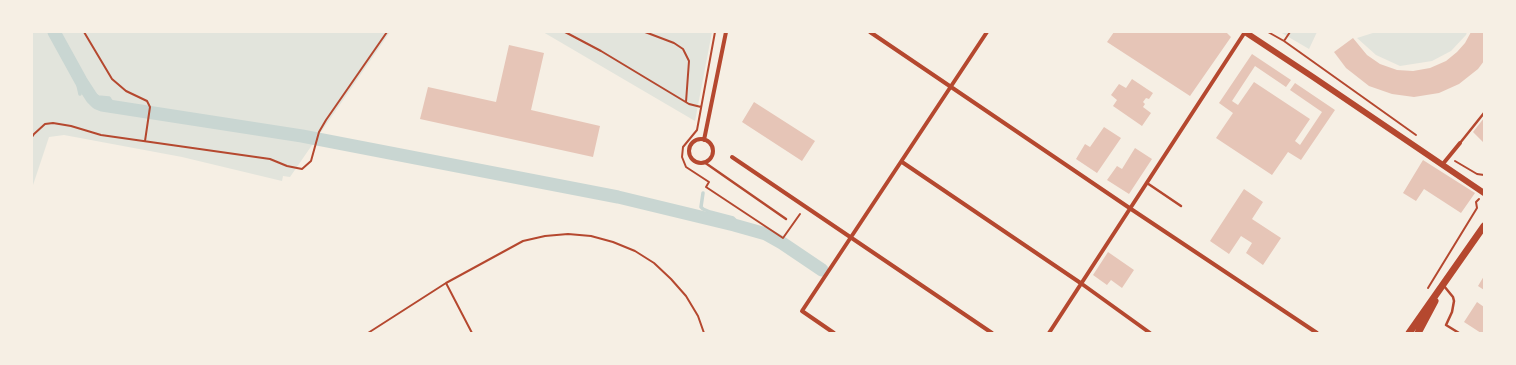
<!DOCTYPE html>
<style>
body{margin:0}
#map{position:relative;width:1516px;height:365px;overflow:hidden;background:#f6efe4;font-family:Lato,sans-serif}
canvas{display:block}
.frame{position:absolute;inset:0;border:33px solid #f6efe4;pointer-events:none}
</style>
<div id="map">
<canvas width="1516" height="365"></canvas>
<div class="frame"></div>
</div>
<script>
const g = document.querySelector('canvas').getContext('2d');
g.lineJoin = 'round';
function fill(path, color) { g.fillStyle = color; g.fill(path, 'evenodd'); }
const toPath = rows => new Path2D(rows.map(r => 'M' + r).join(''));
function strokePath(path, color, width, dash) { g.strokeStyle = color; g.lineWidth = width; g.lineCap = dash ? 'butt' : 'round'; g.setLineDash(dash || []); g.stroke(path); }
fill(toPath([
 [32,32,390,32,290,177,283,176,282,181,182,157,64,135,49,137,32,188],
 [543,32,712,32,695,121],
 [1280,32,1317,32,1309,49],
 [1376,32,1467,32,1466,35,1451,51,1432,61,1400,66,1376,55,1357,38]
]), '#e2e4dc');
strokePath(toPath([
 [58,32,84,79,94,94,98,97,109,98,111,101,111,107],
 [80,94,78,85,81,81],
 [703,193,701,207,703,209,710,212,733,218,735,220,734,225]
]), '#c9d6d2', 3.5);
strokePath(toPath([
 [54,32,81,81,92,98,97,103,102,105,302,136,618,197,734,225,766,234,782,243,822,270]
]), '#c9d6d2', 13);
fill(toPath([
 [1114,32,1226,32,1231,37,1190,96,1107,42],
 [1471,32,1484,32,1484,61,1478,69,1459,84,1439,93,1414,97,1392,94,1369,86,1346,68,1334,52,1353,38,1367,55,1380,64,1397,70,1413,71,1430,68,1446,61,1457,52,1465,43],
 [509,45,544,53,531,110,600,126,593,157,420,119,428,87,496,102],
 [1252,54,1291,80,1286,87,1255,66,1232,101,1238,105,1254,82,1310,119,1295,141,1300,145,1322,112,1290,90,1295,83,1335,110,1301,160,1288,152,1272,175,1216,138,1233,113,1219,103],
 [1132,79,1153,93,1149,99,1146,98,1143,102,1145,104,1143,107,1151,113,1142,126,1113,106,1117,100,1111,95,1119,84,1126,88],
 [754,102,815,141,802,161,742,122],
 [1484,118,1484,143,1473,132],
 [1104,127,1121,138,1097,173,1076,159,1085,144,1090,147],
 [1135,148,1152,159,1129,194,1107,180,1117,166,1122,169],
 [1423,160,1475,193,1461,213,1424,189,1416,201,1403,193],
 [1244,189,1263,202,1252,219,1281,238,1263,265,1246,253,1252,243,1241,236,1229,254,1210,241],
 [1108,252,1134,270,1122,288,1111,280,1107,285,1093,275],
 [1484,276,1484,290,1478,286],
 [1477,302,1484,307,1484,333,1481,333,1464,322]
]), '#e6c5b7');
strokePath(toPath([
 [84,32,112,79,126,91,147,101,150,107,145,141],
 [565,32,601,51,689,104,701,107],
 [645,32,674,43,683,49,689,61,686,102],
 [715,32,697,130,683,147,682,157,686,167,709,182,706,187,783,238,800,214],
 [1268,32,1284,41,1290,32],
 [1284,41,1416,135],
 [32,137,34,134,45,124,53,123,71,126,101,135,270,159,287,166,302,169,311,161,319,132,326,120,387,32],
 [1455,161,1477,174,1484,175],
 [446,283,472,333],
 [1428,288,1477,208,1476,202,1479,199],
 [368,333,446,283,523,241,545,236,568,234,591,236,613,242,635,251,654,263,671,279,686,296,698,316,704,333]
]), '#b5482f', 2);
strokePath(toPath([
 [1460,143,1484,113],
 [704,162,786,219],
 [1147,183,1181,206],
 [1444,286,1453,297,1454,301,1452,312,1446,325,1459,333]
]), '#b5482f', 2.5);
strokePath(toPath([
 [870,32,1131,209,1317,333],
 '689 151a12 12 0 1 1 24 0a12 12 0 1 1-24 0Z',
 [704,140,726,32],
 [732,157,992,333],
 [902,162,1082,284,1150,333],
 [1442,165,1460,143],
 [834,333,802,311,987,32],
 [1049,333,1245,32]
]), '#b5482f', 4);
strokePath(toPath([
 [1245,32,1313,77,1484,193]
]), '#b5482f', 6);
strokePath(toPath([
 [1409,333,1484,226],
 [1418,333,1435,301]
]), '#b5482f', 7);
</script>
